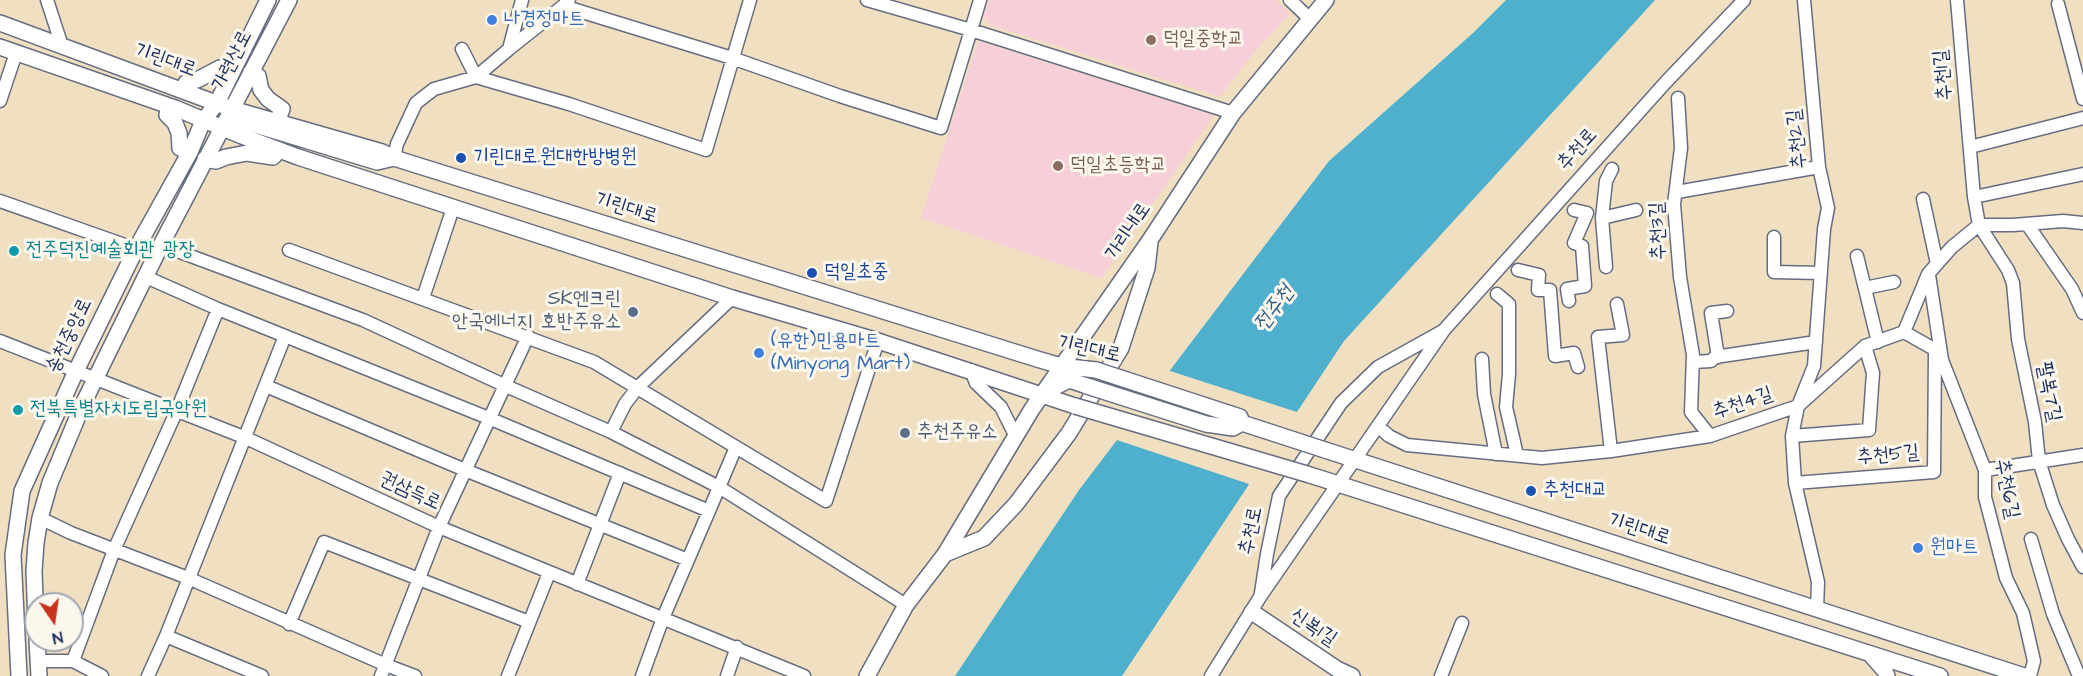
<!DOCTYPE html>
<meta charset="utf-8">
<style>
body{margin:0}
#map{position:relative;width:2083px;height:676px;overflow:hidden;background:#f0e0c1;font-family:"Architects Daughter",sans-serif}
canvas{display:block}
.north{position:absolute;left:24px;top:592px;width:60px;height:60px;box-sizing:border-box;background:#fbf7ec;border:2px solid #a1a7b3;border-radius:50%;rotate:167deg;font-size:16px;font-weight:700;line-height:24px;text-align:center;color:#1b2f5e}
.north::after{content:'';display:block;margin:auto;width:21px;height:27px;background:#c8321e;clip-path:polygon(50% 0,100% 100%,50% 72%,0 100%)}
</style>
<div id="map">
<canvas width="2083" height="676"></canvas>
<div class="north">N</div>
</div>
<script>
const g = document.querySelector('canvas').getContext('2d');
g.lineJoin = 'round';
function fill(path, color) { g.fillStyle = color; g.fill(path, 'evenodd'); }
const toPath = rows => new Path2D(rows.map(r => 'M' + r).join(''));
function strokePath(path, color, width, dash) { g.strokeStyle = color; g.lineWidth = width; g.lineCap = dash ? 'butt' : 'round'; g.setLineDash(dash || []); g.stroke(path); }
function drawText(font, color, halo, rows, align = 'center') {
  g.font = font + ' "Architects Daughter","Poor Story",sans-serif'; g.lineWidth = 6; g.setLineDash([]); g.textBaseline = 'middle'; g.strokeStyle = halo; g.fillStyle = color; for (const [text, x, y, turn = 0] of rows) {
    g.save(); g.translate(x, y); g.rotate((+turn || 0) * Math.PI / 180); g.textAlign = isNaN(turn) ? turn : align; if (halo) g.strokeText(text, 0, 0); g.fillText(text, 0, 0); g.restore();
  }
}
fill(toPath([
 [989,0,1276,0,1290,14,1253,54,1220,97,990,25,984,15],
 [978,41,1214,115,1102,278,921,218]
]), '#f6cfd8');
fill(toPath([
 [1506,0,1655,0,1344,341,1122,676,955,676,1079,490,1329,161,1473,33]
]), '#4fb0ce');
fill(toPath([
 [1167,370,1300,413,1252,485,1114,439]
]), '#f0e0c1');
const minor = toPath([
 [47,0,62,46],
 [569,0,563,6,732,58,840,96,941,128,971,30,867,0],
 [980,0,971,30,1233,113],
 [1290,0,1310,19],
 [1804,0,1819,167,1828,208,1824,229,1814,366,1798,406,1792,436,1795,483,1818,582,1817,610],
 [1957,0,1974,197,1979,225,2008,270,2013,283,2018,339,2035,422,2039,461,2053,505,2068,539,2083,567],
 [2058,4,2083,99],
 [462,49,476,77,569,104,706,150,750,0],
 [509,49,563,6],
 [1678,98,1681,148,1674,204,1680,277,1693,355,1691,412,1710,436],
 [0,101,16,53],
 [1970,147,2083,118],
 [394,158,397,144,416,103,434,89,476,77,509,49,522,0],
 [1677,192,1819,167],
 [1974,197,2083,174],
 [1923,199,1937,264],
 [0,201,136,249],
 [1602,218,1636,210],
 [2027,224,2072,289,2083,313],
 [1979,225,2013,225,2063,221,2083,223],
 [1774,237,1774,272,1821,273],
 [161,245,363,320,506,386,611,432,719,487,906,605],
 [289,250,594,362,826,501,878,341],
 [1857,256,1878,342],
 [1606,267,1602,218,1606,181,1612,169],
 [1518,270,1539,275,1538,290,1550,290,1555,356,1574,353,1578,367],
 [1929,275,1942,360,1985,470,1985,497,2006,578,2023,613,2034,661,2030,676],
 [146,277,218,309,491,419,709,511,663,618,642,676],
 [1865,288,1894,282],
 [1497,294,1509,304,1509,374,1506,407,1517,455],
 [423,298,453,208],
 [1569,301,1567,289,1585,286,1582,246,1574,243,1587,213,1574,210],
 [1904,332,1941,353],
 [0,341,246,438,439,527,804,676],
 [1718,357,1711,313,1727,311],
 [1482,359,1484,394,1496,454],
 [1693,362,1711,361,1715,357,1816,342],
 [971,370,976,383,1001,407,1015,435],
 [266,386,465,470,688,560],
 [1379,427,1389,436,1407,445,1542,458,1611,451,1710,436,1798,406,1865,346,1904,332,1928,274,1952,247,1979,225],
 [611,432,625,404,638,387,732,298],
 [1792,436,1869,430,1873,373,1865,346],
 [1611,451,1598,337,1623,335,1617,304],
 [1985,470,2083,455],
 [1795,483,1934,472,1935,351],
 [709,511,736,447],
 [40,518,71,533,188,578,386,665,415,676],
 [2031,539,2053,614,2079,676],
 [577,584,620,473],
 [1261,593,1267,554,1279,496,1341,403,1378,367,1441,332],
 [289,624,324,542,529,622],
 [166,636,262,676],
 [38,661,73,661,102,676],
 [73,661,114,550,177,410,218,309],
 [148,676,166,636,285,336],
 [381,676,439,527,528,336],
 [508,676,549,573],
 [727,676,737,647],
 [1211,676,1260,597,1444,330,1665,83,1744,0],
 [1441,676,1462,623]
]);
const tertiary = toPath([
 [0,23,232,109,382,152,394,158,1037,359,1061,366,1096,370],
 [0,47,175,108,242,136,298,157,732,298,878,341,1075,406],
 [251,72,258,76,261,90,268,99,282,109,278,120],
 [184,90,186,83,197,80,220,68,232,72],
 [169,106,167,115,175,123,179,133,180,148,190,152],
 [236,119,377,162,394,158],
 [205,159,216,161,226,157,247,153,273,157,279,150],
 [1043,393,1069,380,1087,386],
 [1325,450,2024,676],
 [1310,475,1940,676],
 [945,554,984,538,1016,504,1069,433,1121,348,1147,268,1150,242],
 [1252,612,1337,669,1352,676],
 [36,623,34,571,36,543,40,518,50,483,83,404,161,245,289,0],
 [37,640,39,676],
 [1871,655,1885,671,1887,676],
 [19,676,13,555,22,491,76,371,136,249,190,152,203,121,217,103,268,0],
 [867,676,906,605,945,554,1032,409,1150,240,1233,113,1326,0]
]);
strokePath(minor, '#666d81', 15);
strokePath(tertiary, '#666d81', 18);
strokePath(minor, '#fff', 12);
strokePath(tertiary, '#fff', 15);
const tertiaryBridge = toPath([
 [1096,370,1240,417,1242,423,1325,450],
 [1087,386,1206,424,1233,428,1242,423],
 [1075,406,1310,475]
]);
strokePath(tertiaryBridge, '#666d81', 18, []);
strokePath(tertiaryBridge, '#fff', 15);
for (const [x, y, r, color] of [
 [492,20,6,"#3f7fe0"],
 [1151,40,6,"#8d6e63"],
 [461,158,6,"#1a4fb4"],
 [1058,166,6,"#8d6e63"],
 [14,251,6,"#0f9aa8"],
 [812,273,6,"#1a4fb4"],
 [633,312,6,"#5c6f8a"],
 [759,353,6,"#3f7fe0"],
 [18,410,6,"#0f9aa8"],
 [905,433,6,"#5c6f8a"],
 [1531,491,6,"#1a4fb4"],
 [1918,548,6,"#3f7fe0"]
]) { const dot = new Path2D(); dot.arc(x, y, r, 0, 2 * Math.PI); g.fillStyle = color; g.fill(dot); strokePath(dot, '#fbf7ec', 2); }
drawText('20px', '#366cbe', '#fbf7ec', [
 ["나경정마트",504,20],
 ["(유한)민용마트",771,342],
 ["(Minyong Mart)",771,365],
 ["원마트",1930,548]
], 'left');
drawText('20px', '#785e54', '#fbf7ec', [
 ["덕일중학교",1163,40],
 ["덕일초등학교",1070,166]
], 'left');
drawText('20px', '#1b2f5e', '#fbf7ec', [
 ["기린대로",165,61,20],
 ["가련산로",233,61,-63],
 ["추천1길",1944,75,-95],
 ["추천2길",1798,139,-96],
 ["추천로",1578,150,-48],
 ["기린대로",626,209,17],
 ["추천3길",1659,231,-92],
 ["가리내로",1129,232,-56],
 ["송천중앙로",70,336,-64],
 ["기린대로",1089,350,13],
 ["팔복7길",2048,392,79],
 ["추천4길",1743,404,-19],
 ["추천5길",1888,456,-5],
 ["추천6길",2006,489,79],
 ["권삼득로",410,492,25],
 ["기린대로",1639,530,18],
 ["추천로",1252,531,-78],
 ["신복1길",1313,628,34]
]);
drawText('20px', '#164399', '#fbf7ec', [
 ["기린대로.원대한방병원",473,158],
 ["덕일초중",824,273],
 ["추천대교",1543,491]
], 'left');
drawText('20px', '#0d838f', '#fbf7ec', [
 ["전주덕진예술회관 광장",26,251],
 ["전북특별자치도립국악원",30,410]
], 'left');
drawText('20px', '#4e5e75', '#fbf7ec', [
 ["SK엔크린",621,300],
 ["안국에너지 호반주유소",621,323],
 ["추천주유소",917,433,"left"]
], 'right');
drawText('italic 21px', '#2d5c85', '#fbf7ec', [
 ["전주천",1275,309,-53]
]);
</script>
